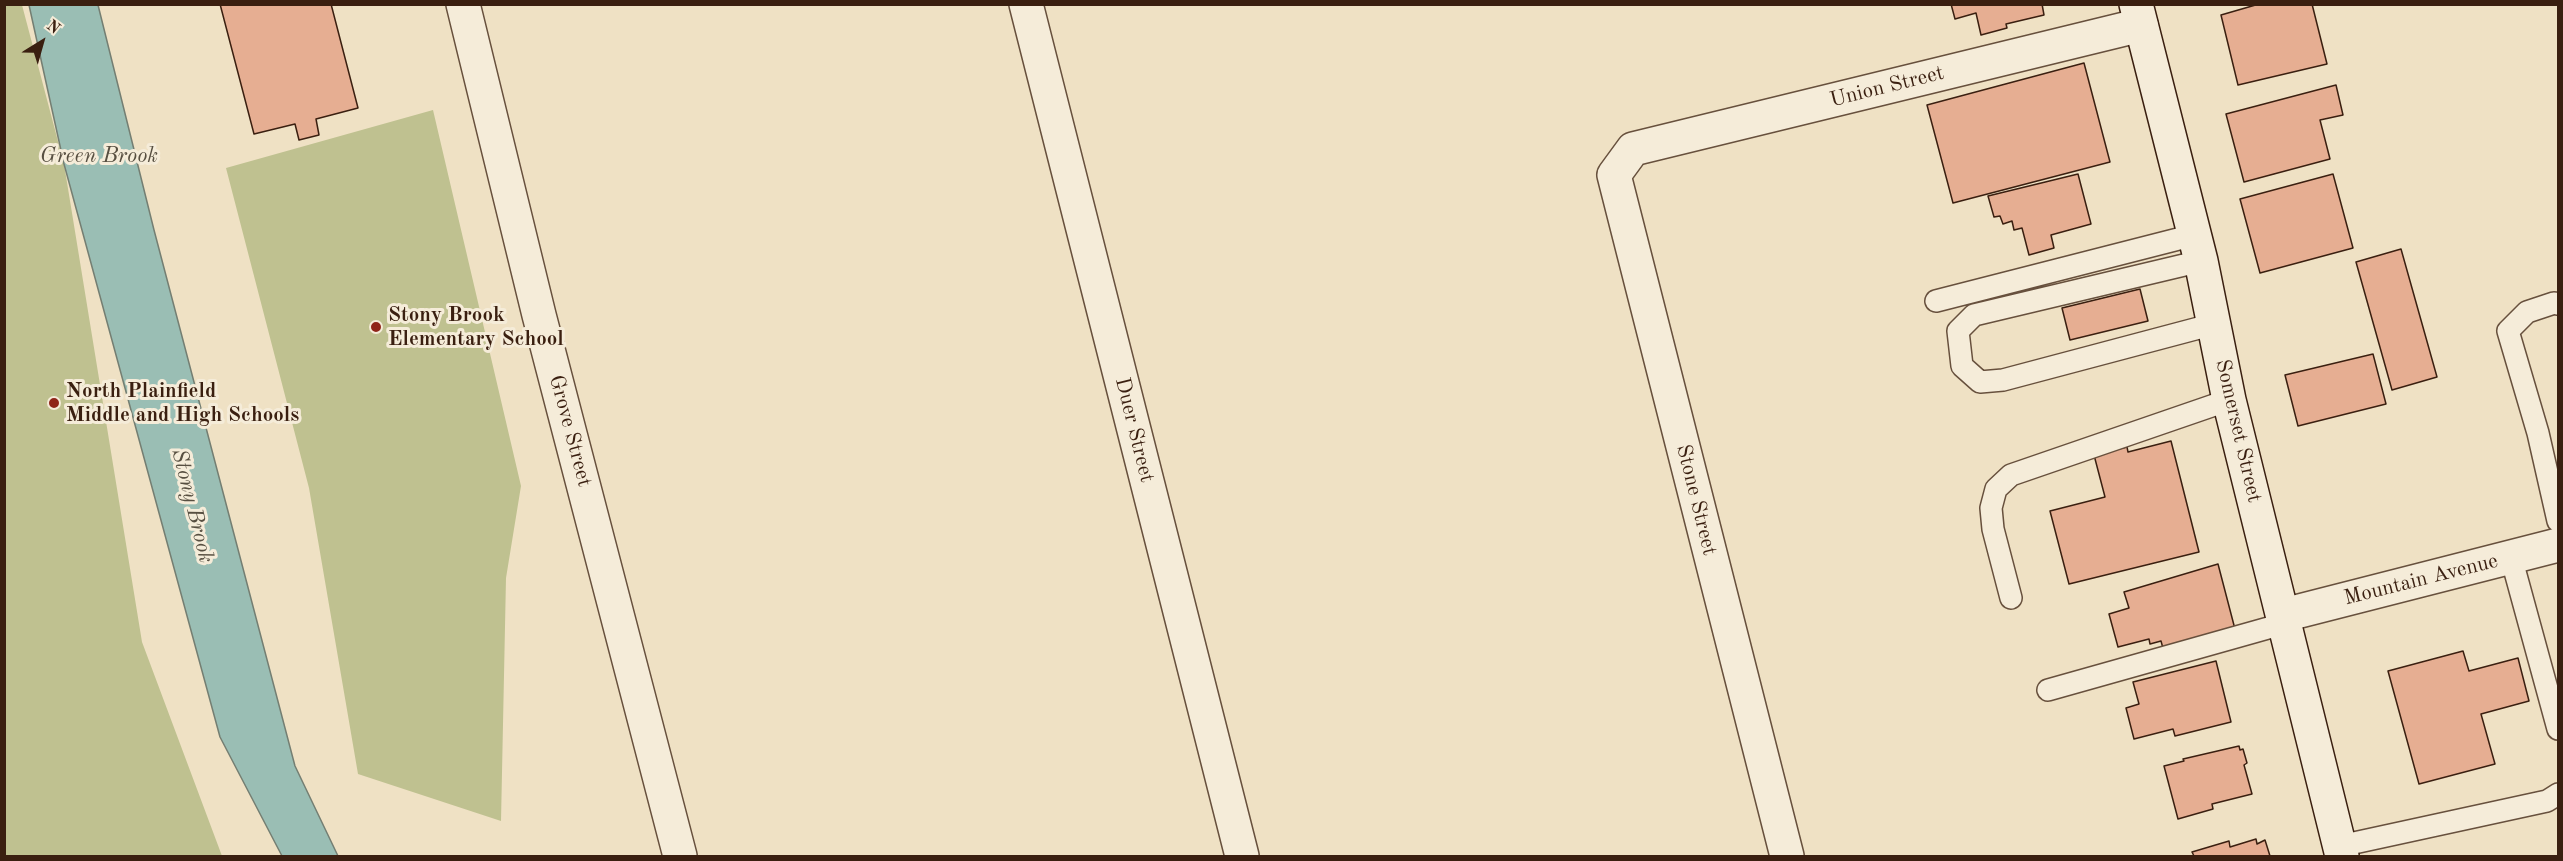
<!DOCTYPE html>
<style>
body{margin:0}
#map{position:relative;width:2563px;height:861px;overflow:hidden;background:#efe1c4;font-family:"Old Standard TT",serif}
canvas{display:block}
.frame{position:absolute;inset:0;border:6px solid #3a1f10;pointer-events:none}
.north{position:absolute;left:12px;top:12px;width:60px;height:60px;-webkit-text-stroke:4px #f5ecd9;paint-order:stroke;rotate:37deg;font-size:16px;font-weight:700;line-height:24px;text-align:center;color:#3a1f10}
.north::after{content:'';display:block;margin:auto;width:21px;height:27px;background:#3a1f10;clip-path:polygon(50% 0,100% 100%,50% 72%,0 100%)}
</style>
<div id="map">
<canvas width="2563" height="861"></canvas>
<div class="frame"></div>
<div class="north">N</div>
</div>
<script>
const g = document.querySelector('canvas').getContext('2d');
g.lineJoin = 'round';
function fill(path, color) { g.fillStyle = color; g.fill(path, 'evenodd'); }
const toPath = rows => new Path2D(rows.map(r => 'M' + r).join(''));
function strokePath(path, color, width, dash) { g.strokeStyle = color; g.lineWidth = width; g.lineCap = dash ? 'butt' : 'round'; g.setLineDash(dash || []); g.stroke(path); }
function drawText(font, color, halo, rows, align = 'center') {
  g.font = font + ' "Old Standard TT",serif'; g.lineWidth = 6; g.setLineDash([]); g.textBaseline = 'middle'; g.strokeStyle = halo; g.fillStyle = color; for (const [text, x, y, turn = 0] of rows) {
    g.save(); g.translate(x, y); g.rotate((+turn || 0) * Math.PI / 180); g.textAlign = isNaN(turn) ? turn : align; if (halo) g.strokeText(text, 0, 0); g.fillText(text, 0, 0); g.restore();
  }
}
fill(toPath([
 [22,5,64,164,142,642,222,856,5,856,4,5],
 [433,110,521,486,506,578,501,821,358,774,309,488,226,168]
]), '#bfc190');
const water = toPath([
 [29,5,98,5,154,230,295,766,338,856,282,856,220,737,64,164,29,5]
]);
fill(water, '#9abeb4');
strokePath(water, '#747e72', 1.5);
const building = toPath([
 [220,4,331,4,358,108,316,119,319,135,299,140,295,124,254,134,220,4],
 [1951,4,2042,4,2044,15,2006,24,2007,28,1981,35,1976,13,1955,19,1951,4],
 [2312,4,2327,64,2238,85,2221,15,2259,4,2312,4],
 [2084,63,2110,162,1953,203,1927,105,2084,63],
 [2336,85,2343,115,2320,120,2330,159,2244,182,2226,114,2336,85],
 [2078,174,2091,224,2051,235,2054,248,2029,255,2022,228,2014,230,2012,221,2003,224,2000,216,1994,217,1988,196,2078,174],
 [2333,174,2353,248,2260,273,2240,199,2333,174],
 [2401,249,2437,377,2392,390,2356,262,2401,249],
 [2140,289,2148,321,2070,340,2062,308,2140,289],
 [2373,354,2386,404,2298,426,2285,375,2373,354],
 [2171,441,2199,552,2069,584,2050,511,2105,497,2094,455,2127,447,2128,452,2171,441],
 [2218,564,2236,633,2164,652,2161,641,2150,644,2149,639,2118,647,2109,614,2129,608,2124,592,2218,564],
 [2463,651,2469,671,2518,658,2529,701,2481,714,2495,764,2419,784,2388,671,2463,651],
 [2216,661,2231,722,2175,736,2173,729,2134,739,2126,708,2139,704,2133,682,2216,661],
 [2239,746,2240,750,2243,749,2247,763,2244,765,2252,794,2212,804,2213,809,2178,819,2164,766,2184,761,2183,759,2239,746],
 [2256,839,2257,844,2265,840,2270,856,2194,856,2192,852,2229,841,2230,847,2256,839]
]);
fill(building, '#e6ae92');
strokePath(building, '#3a1f10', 1.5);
const service = toPath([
 [2201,261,1974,315,1958,331,1962,366,1980,382,2003,380,2214,324],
 [1936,301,2194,235],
 [2558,304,2554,303,2527,312,2508,331,2538,433,2558,521],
 [2511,557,2558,729],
 [2011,598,1993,529,1991,508,1996,489,2011,475,2229,400],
 [2048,690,2286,623],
 [2340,846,2547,801,2558,794]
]);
const minor = toPath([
 [463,4,539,315,680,856],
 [1026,4,1242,856],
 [1787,856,1614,175,1633,149,2141,25]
]);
const tertiary = toPath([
 [2284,615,2558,545]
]);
const secondary = toPath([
 [2136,4,2201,261,2229,400,2342,856]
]);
strokePath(service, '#67503d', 24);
strokePath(minor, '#67503d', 36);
strokePath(tertiary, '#67503d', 36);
strokePath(secondary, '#3a1f10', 36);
strokePath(service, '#f5ecd9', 21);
strokePath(minor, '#f5ecd9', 33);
strokePath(tertiary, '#f5ecd9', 33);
strokePath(secondary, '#f5ecd9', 33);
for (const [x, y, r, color] of [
 [376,327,6,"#8f2418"],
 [54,403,6,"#8f2418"]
]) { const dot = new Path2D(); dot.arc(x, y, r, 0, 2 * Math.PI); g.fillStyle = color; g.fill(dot); strokePath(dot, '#f5ecd9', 2); }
drawText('21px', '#3a1f10', '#f5ecd9', [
 ["Union Street",1887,87,-14],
 ["Duer Street",1134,430,76],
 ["Grove Street",570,431,75],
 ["Somerset Street",2238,431,77],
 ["Stone Street",1696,500,76],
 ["Mountain Avenue",2421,580,-14]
]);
drawText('bold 21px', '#3a1f10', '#f5ecd9', [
 ["Stony Brook",388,315],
 ["Elementary School",388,339],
 ["North Plainfield",66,391],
 ["Middle and High Schools",66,415]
], 'left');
drawText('italic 22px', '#574f41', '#f5ecd9', [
 ["Green Brook",99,156],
 ["Stony Brook",192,506,76]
]);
</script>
